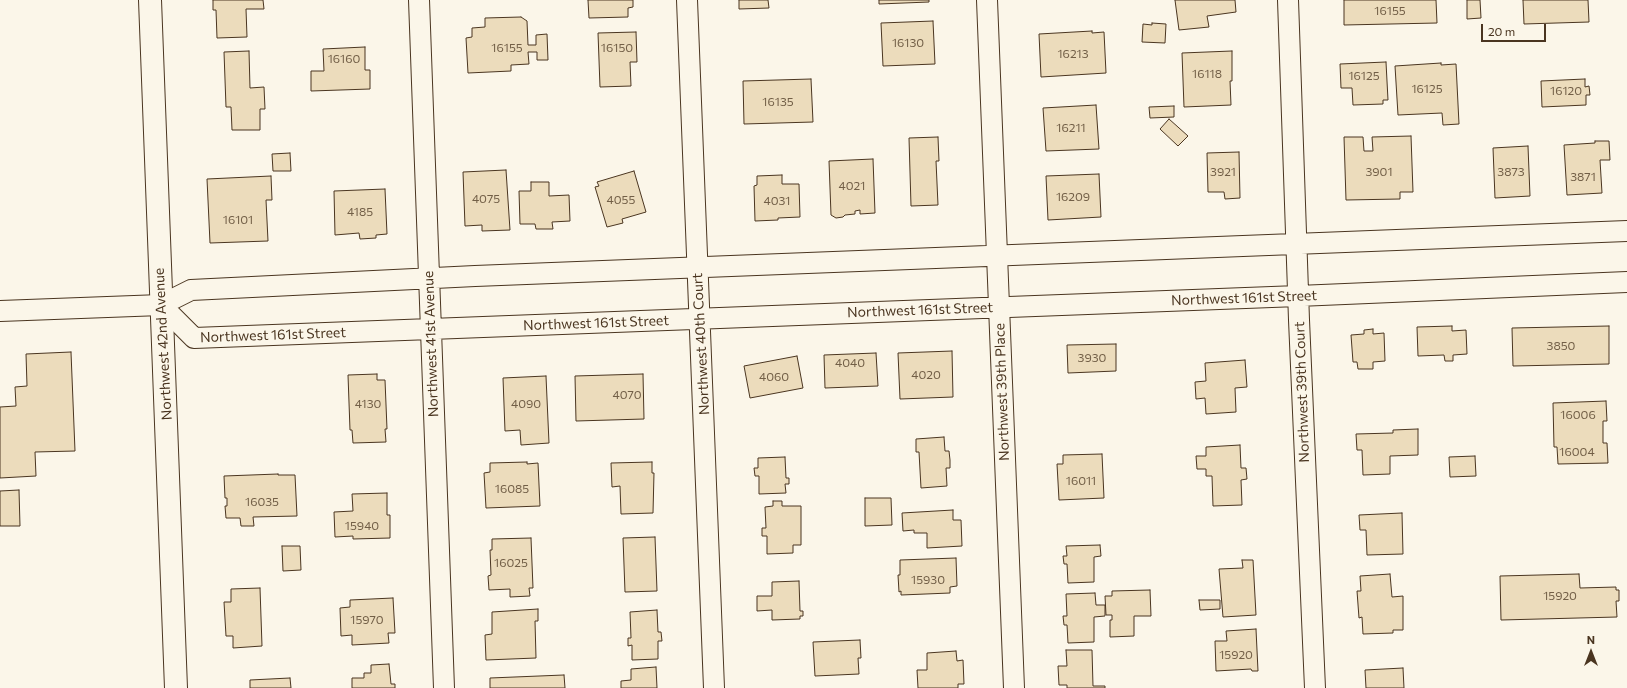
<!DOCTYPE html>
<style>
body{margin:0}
#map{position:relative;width:1627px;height:688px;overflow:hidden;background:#fbf6e9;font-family:Commissioner,sans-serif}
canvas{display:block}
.north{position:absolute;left:1571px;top:632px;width:40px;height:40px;-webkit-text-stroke:3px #fbf6e9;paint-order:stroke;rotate:0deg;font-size:11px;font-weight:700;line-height:16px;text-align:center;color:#4a3520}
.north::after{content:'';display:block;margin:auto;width:14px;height:18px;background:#4a3520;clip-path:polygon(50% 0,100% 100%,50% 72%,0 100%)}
.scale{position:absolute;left:1481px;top:24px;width:65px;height:18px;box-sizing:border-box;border:2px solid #4a3520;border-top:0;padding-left:5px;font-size:12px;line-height:14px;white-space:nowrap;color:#4a3520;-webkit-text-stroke:3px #fbf6e9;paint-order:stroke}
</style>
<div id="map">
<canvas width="1627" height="688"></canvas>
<div class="north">N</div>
<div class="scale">20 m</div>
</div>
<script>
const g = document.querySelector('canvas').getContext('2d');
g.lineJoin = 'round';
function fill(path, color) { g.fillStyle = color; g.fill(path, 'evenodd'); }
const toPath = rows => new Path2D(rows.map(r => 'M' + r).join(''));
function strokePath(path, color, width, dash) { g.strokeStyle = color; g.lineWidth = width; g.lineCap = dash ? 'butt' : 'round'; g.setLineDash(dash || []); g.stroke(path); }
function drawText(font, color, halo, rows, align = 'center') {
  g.font = font + ' Commissioner,sans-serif'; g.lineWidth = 3; g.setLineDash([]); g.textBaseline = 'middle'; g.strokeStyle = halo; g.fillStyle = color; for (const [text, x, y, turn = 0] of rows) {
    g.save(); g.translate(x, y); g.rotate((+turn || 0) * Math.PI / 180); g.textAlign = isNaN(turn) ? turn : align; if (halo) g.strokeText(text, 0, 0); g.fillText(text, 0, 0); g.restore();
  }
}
const building = toPath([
 [213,0,263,0,264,9,246,9,247,37,217,38,216,10,213,10,213,0],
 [588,0,633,0,633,7,628,8,628,17,589,18,588,0],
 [739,0,768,0,769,8,739,9,739,0],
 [879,0,929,0,929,2,879,4,879,0],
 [1175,0,1235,0,1236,12,1207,16,1209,27,1179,30,1175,0],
 [1344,0,1436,0,1437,23,1344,25,1344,0],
 [1467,0,1480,0,1481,18,1467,19,1467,0],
 [1523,0,1588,0,1589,22,1524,24,1523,0],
 [521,17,527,21,528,45,536,45,536,35,547,34,548,60,537,60,537,52,528,52,529,64,511,65,511,71,468,73,466,38,472,37,472,28,485,27,485,18,521,17],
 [933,21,935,64,883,66,881,23,933,21],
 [1152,23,1166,24,1165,43,1142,42,1143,24,1152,25,1152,23],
 [1092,31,1092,33,1104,32,1106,73,1041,77,1039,34,1092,31],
 [636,32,637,62,630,62,631,86,600,87,598,33,636,32],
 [365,47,365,70,370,70,370,89,311,91,311,71,324,71,323,49,365,47],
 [249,51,250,88,264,87,265,109,260,109,260,130,232,130,231,107,226,107,224,52,249,51],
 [1232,51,1232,81,1230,81,1231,105,1184,107,1182,53,1232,51],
 [1386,62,1388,100,1383,100,1383,104,1353,105,1352,88,1341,88,1340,64,1386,62],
 [1441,63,1441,65,1456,64,1459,124,1443,125,1442,113,1398,115,1395,66,1441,63],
 [811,79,813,122,744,124,743,81,811,79],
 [1585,79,1585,87,1589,86,1590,95,1586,95,1586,105,1542,107,1541,81,1585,79],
 [1096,105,1099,149,1046,151,1043,108,1096,105],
 [1174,106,1174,117,1150,118,1149,107,1174,106],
 [1169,119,1188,136,1178,146,1160,129,1169,119],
 [1411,136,1413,192,1400,192,1400,199,1346,200,1344,137,1363,137,1364,151,1373,151,1372,137,1411,136],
 [938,137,939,161,936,161,938,205,911,206,909,138,938,137],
 [1595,141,1609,141,1610,160,1600,160,1602,193,1567,195,1564,145,1595,143,1595,141],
 [1528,146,1530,196,1495,198,1493,148,1528,146],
 [1239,152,1240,198,1225,199,1224,192,1208,192,1207,153,1239,152],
 [290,153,291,171,273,171,272,154,290,153],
 [873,159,875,213,860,214,860,210,855,211,855,214,845,215,843,217,836,218,831,215,829,161,873,159],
 [506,170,510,230,482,231,482,225,465,226,463,172,506,170],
 [634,171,646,212,622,219,623,223,607,227,595,187,599,186,597,182,634,171],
 [1099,174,1101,217,1048,220,1046,176,1099,174],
 [782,175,782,184,799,184,800,217,778,218,778,220,755,221,754,186,757,185,757,176,782,175],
 [271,176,272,200,266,200,268,241,210,243,207,179,271,176],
 [531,182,549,182,549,196,569,195,570,221,552,222,553,229,536,229,535,224,520,224,519,191,531,191,531,182],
 [385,189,387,234,376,235,376,238,360,239,359,233,335,235,334,191,385,189],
 [1452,326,1452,331,1466,330,1467,354,1453,355,1453,361,1445,361,1444,355,1418,356,1417,327,1452,326],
 [1609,326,1609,364,1513,366,1512,328,1609,326],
 [1373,329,1373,334,1384,333,1385,361,1373,362,1373,369,1358,369,1357,362,1353,362,1351,335,1364,334,1364,330,1373,329],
 [1116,344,1116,371,1068,373,1067,345,1116,344],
 [952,351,953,397,900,399,898,353,952,351],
 [71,352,75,451,35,452,36,476,0,478,0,407,16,406,15,387,27,386,26,354,71,352],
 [876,353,878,386,825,388,824,355,876,353],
 [797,356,803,388,750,398,744,366,797,356],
 [1245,360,1247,387,1235,388,1236,412,1206,414,1205,398,1196,399,1195,382,1206,381,1205,363,1245,360],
 [377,374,377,380,385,380,387,429,385,429,386,442,353,443,352,430,350,430,348,375,377,374],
 [643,374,644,419,576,421,575,376,643,374],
 [546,376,549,443,521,445,520,430,505,431,503,378,546,376],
 [1606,401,1607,421,1603,421,1603,443,1607,443,1608,463,1558,464,1557,447,1554,447,1553,403,1606,401],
 [1418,429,1418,455,1390,456,1390,474,1363,475,1362,450,1357,450,1356,434,1393,433,1393,430,1418,429],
 [944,437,945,451,949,451,950,460,950,468,946,468,947,486,921,488,919,452,916,452,916,439,944,437],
 [1240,445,1241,468,1246,468,1247,479,1241,480,1242,505,1213,506,1212,476,1206,476,1206,469,1197,469,1196,456,1206,456,1206,447,1240,445],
 [1102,454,1104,498,1059,500,1057,464,1063,464,1063,455,1102,454],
 [1475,456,1476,476,1450,477,1449,457,1475,456],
 [785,457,786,478,789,478,789,484,785,484,786,493,759,494,759,476,755,476,754,468,758,468,758,458,785,457],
 [527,462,527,464,538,463,540,506,486,508,484,473,490,472,490,463,527,462],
 [652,462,652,473,654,473,653,513,621,514,620,486,612,487,611,463,652,462],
 [278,474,278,475,295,475,297,516,253,517,254,526,241,526,240,518,226,518,225,506,227,506,227,498,225,498,224,476,278,474],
 [19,490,20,526,0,526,0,491,19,490],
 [387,493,387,515,390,515,390,538,353,539,353,536,335,537,334,512,353,511,352,494,387,493],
 [865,498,891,498,892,525,865,526,865,498],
 [773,501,782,501,782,506,801,506,801,545,793,545,793,553,767,554,767,536,762,536,762,528,766,528,765,507,773,506,773,501],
 [953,510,953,520,961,520,962,546,927,548,927,533,914,533,914,530,903,531,902,513,953,510],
 [1402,513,1403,554,1367,555,1366,530,1360,530,1359,515,1402,513],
 [655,537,657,591,625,592,623,538,655,537],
 [531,538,533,588,529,588,530,596,510,597,510,589,489,590,488,576,491,575,490,550,492,550,492,539,531,538],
 [1100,545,1101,556,1094,557,1094,582,1068,583,1067,564,1064,564,1063,556,1067,556,1066,546,1100,545],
 [282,546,300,546,301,570,283,571,282,546],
 [956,558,957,586,950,587,950,593,901,595,901,591,899,592,898,575,900,575,900,560,956,558],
 [1242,560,1253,560,1256,615,1223,617,1219,569,1243,568,1242,560],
 [1390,574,1392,597,1403,596,1403,630,1393,630,1393,633,1363,634,1362,617,1359,618,1357,591,1361,591,1360,576,1390,574],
 [1579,574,1580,588,1616,587,1616,590,1619,590,1619,601,1616,601,1617,617,1501,620,1500,576,1579,574],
 [799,581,800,611,803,611,803,616,800,616,800,619,772,620,772,610,757,611,757,596,772,596,772,582,799,581],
 [260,588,262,646,233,648,233,636,226,636,224,602,231,602,231,589,260,588],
 [1150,590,1151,616,1134,616,1134,636,1110,637,1110,620,1112,620,1112,615,1106,615,1105,596,1112,596,1112,591,1150,590],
 [1095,593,1096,605,1105,605,1105,616,1094,617,1094,642,1068,643,1067,625,1064,625,1063,616,1067,616,1066,594,1095,593],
 [393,598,395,633,388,633,389,643,352,645,352,635,341,636,340,608,350,607,350,600,393,598],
 [1199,600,1220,600,1220,609,1200,610,1199,600],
 [538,609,538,621,535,621,536,658,486,660,485,635,492,634,492,612,538,609],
 [657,610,658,632,661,632,662,641,658,641,658,659,632,660,632,645,628,646,628,638,631,638,630,612,657,610],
 [1256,629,1258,671,1252,671,1251,669,1216,671,1215,641,1227,641,1226,631,1256,629],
 [860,640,861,658,858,658,859,674,815,676,813,642,860,640],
 [1066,650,1092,650,1093,686,1105,686,1105,688,1067,688,1067,685,1059,685,1058,666,1067,666,1066,650],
 [956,651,957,661,963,660,964,684,958,684,958,688,918,688,917,670,927,670,927,653,956,651],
 [389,664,391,684,395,684,395,688,352,688,352,678,364,678,364,673,371,673,371,665,389,664],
 [656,667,657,688,621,688,621,681,631,680,631,669,656,667],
 [1403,668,1404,688,1366,688,1365,670,1403,668],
 [564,675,565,688,490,688,490,678,564,675],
 [290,678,291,688,250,688,250,680,290,678]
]);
fill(building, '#ecdcbc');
strokePath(building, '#4a3520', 1);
const street = toPath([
 [419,0,444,688],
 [687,0,714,688],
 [987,0,1014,688],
 [1288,0,1299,320,1315,688],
 [161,305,194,338,1298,296,1627,282],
 [0,311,161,305,191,290,475,276,1627,231]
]);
const secondary = toPath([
 [150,0,176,688]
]);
strokePath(street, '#4a3520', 22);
strokePath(secondary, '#4a3520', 24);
strokePath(street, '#fbf6e9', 20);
strokePath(secondary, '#fbf6e9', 22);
drawText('12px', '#725f47', null, [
 ["16155",1390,11],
 ["16130",908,43],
 ["16155",507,48],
 ["16150",617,48],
 ["16213",1073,54],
 ["16160",344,59],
 ["16118",1207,74],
 ["16125",1364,76],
 ["16125",1427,89],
 ["16120",1566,91],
 ["16135",778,102],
 ["16211",1071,128],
 ["3921",1223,172],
 ["3901",1379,172],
 ["3873",1511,172],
 ["3871",1583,177],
 ["4021",852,186],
 ["16209",1073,197],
 ["4075",486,199],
 ["4055",621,200],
 ["4031",777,201],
 ["4185",360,212],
 ["16101",238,220],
 ["3850",1561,346],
 ["3930",1092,358],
 ["4040",850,363],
 ["4020",926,375],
 ["4060",774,377],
 ["4070",627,395],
 ["4130",368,404],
 ["4090",526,404],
 ["16006",1578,415],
 ["16004",1577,452],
 ["16011",1081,481],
 ["16085",512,489],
 ["16035",262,502],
 ["15940",362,526],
 ["16025",511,563],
 ["15930",928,580],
 ["15920",1560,596],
 ["15970",367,620],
 ["15920",1236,655]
]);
drawText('14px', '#4a3520', '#fbf6e9', [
 ["Northwest 161st Street",1244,298,-2],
 ["Northwest 161st Street",920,310,-2],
 ["Northwest 161st Street",596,323,-2],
 ["Northwest 161st Street",273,335,-2],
 ["Northwest 42nd Avenue",163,344,-93],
 ["Northwest 41st Avenue",431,344,-92],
 ["Northwest 40th Court",701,344,-93],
 ["Northwest 39th Place",1002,392,-92],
 ["Northwest 39th Court",1302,392,-92]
]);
</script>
